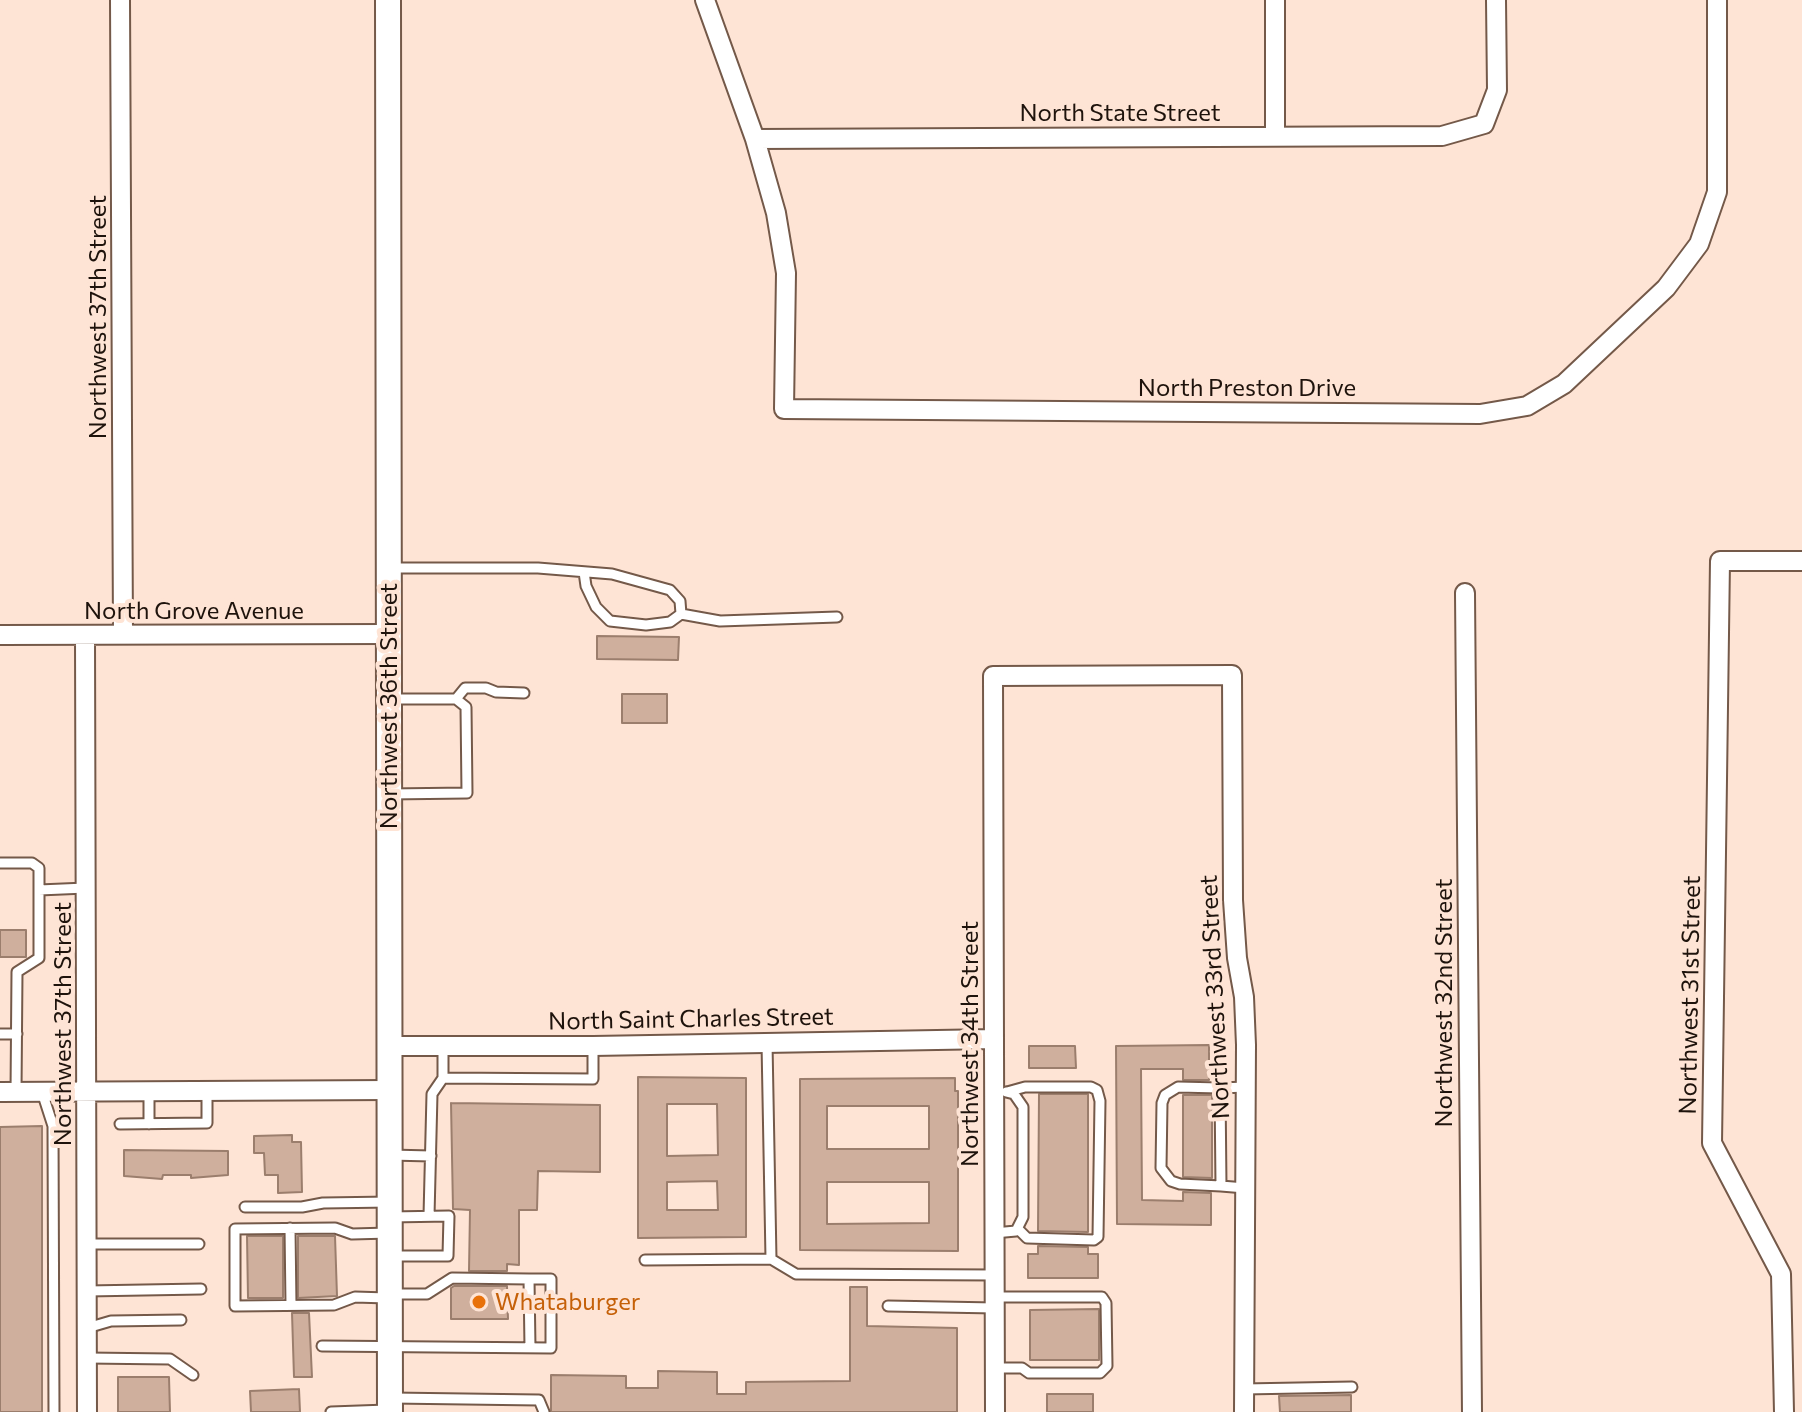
<!DOCTYPE html>
<style>
body{margin:0}
canvas{display:block;background:#fee4d5}
</style>
<canvas width="1802" height="1412"></canvas>
<script>
const g = document.querySelector('canvas').getContext('2d');
g.lineJoin = 'round';
function fill(path, color) { g.fillStyle = color; g.fill(path, 'evenodd'); }
const toPath = rows => new Path2D(rows.map(r => 'M' + r).join(''));
function strokePath(path, color, width, dash) { g.strokeStyle = color; g.lineWidth = width; g.lineCap = dash ? 'butt' : 'round'; g.setLineDash(dash || []); g.stroke(path); }
function drawText(font, color, halo, rows, align = 'center') {
  g.font = font + ' Commissioner,sans-serif'; g.lineWidth = 8; g.setLineDash([]); g.textBaseline = 'middle'; g.strokeStyle = halo; g.fillStyle = color; for (const [text, x, y, turn = 0] of rows) {
    g.save(); g.translate(x, y); g.rotate((+turn || 0) * Math.PI / 180); g.textAlign = isNaN(turn) ? turn : align; if (halo) g.strokeText(text, 0, 0); g.fillText(text, 0, 0); g.restore();
  }
}
const building = toPath([
 [597,636,679,637,678,660,597,659,597,636],
 [622,694,667,694,667,723,622,723,622,694],
 [0,930,26,930,26,957,0,957,0,930],
 [1209,1045,1209,1080,1183,1080,1183,1069,1141,1069,1142,1200,1183,1201,1183,1192,1211,1193,1211,1225,1117,1224,1116,1046,1209,1045],
 [1029,1046,1075,1046,1076,1068,1029,1068,1029,1046],
 [638,1077,746,1078,746,1237,638,1238,638,1077],
 [667,1104,717,1104,718,1155,667,1156,667,1104],
 [717,1181,718,1210,667,1210,667,1182,717,1181],
 [955,1078,955,1091,958,1091,958,1251,800,1250,800,1079,955,1078],
 [827,1106,929,1106,929,1149,827,1149,827,1106],
 [827,1182,929,1182,929,1223,827,1224,827,1182],
 [1039,1094,1088,1094,1088,1232,1038,1231,1039,1094],
 [1183,1095,1212,1095,1212,1178,1183,1177,1183,1095],
 [451,1103,600,1105,600,1172,538,1171,537,1210,519,1210,519,1265,507,1264,507,1271,469,1271,470,1210,453,1209,451,1103],
 [42,1126,42,1412,0,1412,0,1127,42,1126],
 [292,1135,292,1142,301,1142,302,1192,278,1193,278,1175,265,1175,264,1153,254,1153,254,1136,292,1135],
 [124,1150,228,1151,228,1175,191,1178,191,1175,163,1175,162,1179,124,1176,124,1150],
 [247,1236,283,1236,283,1298,248,1298,247,1236],
 [298,1236,335,1236,337,1296,298,1298,298,1236],
 [1038,1246,1088,1247,1088,1254,1098,1254,1098,1278,1028,1278,1028,1254,1038,1254,1038,1246],
 [454,1286,507,1286,508,1319,451,1319,451,1288,454,1286],
 [850,1287,867,1287,867,1326,957,1328,957,1412,551,1412,551,1375,626,1376,626,1388,658,1388,658,1371,717,1372,717,1394,746,1394,746,1382,850,1381,850,1287],
 [1099,1309,1099,1360,1030,1360,1030,1310,1099,1309],
 [292,1313,309,1313,312,1377,294,1377,292,1313],
 [118,1377,169,1377,170,1412,118,1412,118,1377],
 [299,1389,300,1412,251,1412,250,1391,299,1389],
 [1047,1394,1093,1394,1093,1412,1047,1412,1047,1394],
 [1351,1395,1351,1412,1280,1412,1279,1396,1351,1395]
]);
fill(building, '#cfaf9d');
strokePath(building, '#9b7e6d', 2);
const lane = toPath([
 [392,568,538,568,612,574,670,590,680,601,681,614,670,622,646,625,610,621,596,607,586,586,584,572],
 [681,614,720,621,837,617],
 [389,699,456,699,466,707,467,793,389,794],
 [456,699,465,688,486,688,496,692,524,693],
 [0,863,32,863,39,868,39,958,17,972,16,1092],
 [39,890,86,888],
 [0,1034,17,1034],
 [767,1043,771,1259],
 [443,1078,443,1046],
 [1220,1088,1178,1087,1165,1095,1162,1103,1161,1168,1171,1181,1180,1184,1221,1186],
 [42,1092,53,1126,54,1412],
 [149,1092,149,1124],
 [1007,1092,1025,1087,1091,1087,1097,1090,1100,1101,1098,1237,1094,1240,1027,1238,1018,1229],
 [120,1124,207,1123,207,1091],
 [390,1155,431,1156],
 [1245,1188,1221,1186,1220,1088,1246,1087],
 [245,1207,302,1207,323,1203,390,1202],
 [429,1216,432,1094,443,1078,593,1079,593,1046],
 [390,1217,449,1216,448,1256,390,1256],
 [290,1228,291,1305],
 [994,1233,1016,1231,1023,1217,1023,1107,1014,1094,1006,1092],
 [87,1244,199,1244],
 [645,1260,771,1259,796,1274,994,1275],
 [87,1291,201,1289],
 [390,1294,427,1294,452,1278,529,1279,530,1348],
 [994,1297,1102,1297,1106,1303,1107,1366,1100,1373,1029,1373,1022,1368,995,1368],
 [387,1298,355,1297,334,1305,235,1306,235,1229,335,1228,352,1234,389,1233],
 [888,1306,995,1308],
 [87,1328,111,1321,181,1320],
 [322,1346,551,1348,551,1279,529,1279],
 [87,1358,170,1359,193,1375],
 [1244,1389,1352,1387],
 [392,1398,539,1400,544,1412],
 [331,1412,387,1410]
]);
const street = toPath([
 [120,0,123,634],
 [705,0,755,139,776,213,786,273,784,409,1480,414,1527,406,1564,384,1666,288,1699,244,1717,192,1717,0],
 [1275,136,1275,0],
 [755,139,1442,136,1484,124,1497,90,1496,0],
 [1465,593,1472,1412],
 [0,635,389,634],
 [85,636,87,1412],
 [390,1046,593,1046,994,1039],
 [0,1092,390,1090],
 [995,1412,993,676,1232,675,1233,900,1237,958,1244,997,1246,1045,1244,1412],
 [1784,1412,1781,1274,1712,1143,1720,561,1802,561]
]);
const secondary = toPath([
 [388,0,390,1412]
]);
strokePath(lane, '#745949', 13);
strokePath(street, '#745949', 22);
strokePath(secondary, '#745949', 28);
strokePath(lane, '#fff', 9);
strokePath(street, '#fff', 18);
strokePath(secondary, '#fff', 24);
for (const [x, y, r, color] of [
 [479,1302,8,"#e8710a"]
]) { const dot = new Path2D(); dot.arc(x, y, r, 0, 2 * Math.PI); g.fillStyle = color; g.fill(dot); strokePath(dot, '#fee4d5', 3); }
drawText('24px', '#1e130c', '#fee4d5', [
 ["North State Street",1120,113],
 ["Northwest 37th Street",98,317,-90],
 ["North Preston Drive",1247,388],
 ["North Grove Avenue",194,611],
 ["Northwest 36th Street",389,706,-90],
 ["Northwest 31st Street",1690,995,-89],
 ["Northwest 33rd Street",1215,997,-93],
 ["Northwest 32nd Street",1444,1003,-90],
 ["North Saint Charles Street",691,1019,-1],
 ["Northwest 37th Street",63,1024,-90],
 ["Northwest 34th Street",970,1044,-90]
]);
drawText('24px', '#c56008', '#fee4d5', [
 ["Whataburger",495,1302]
], 'left');
</script>
